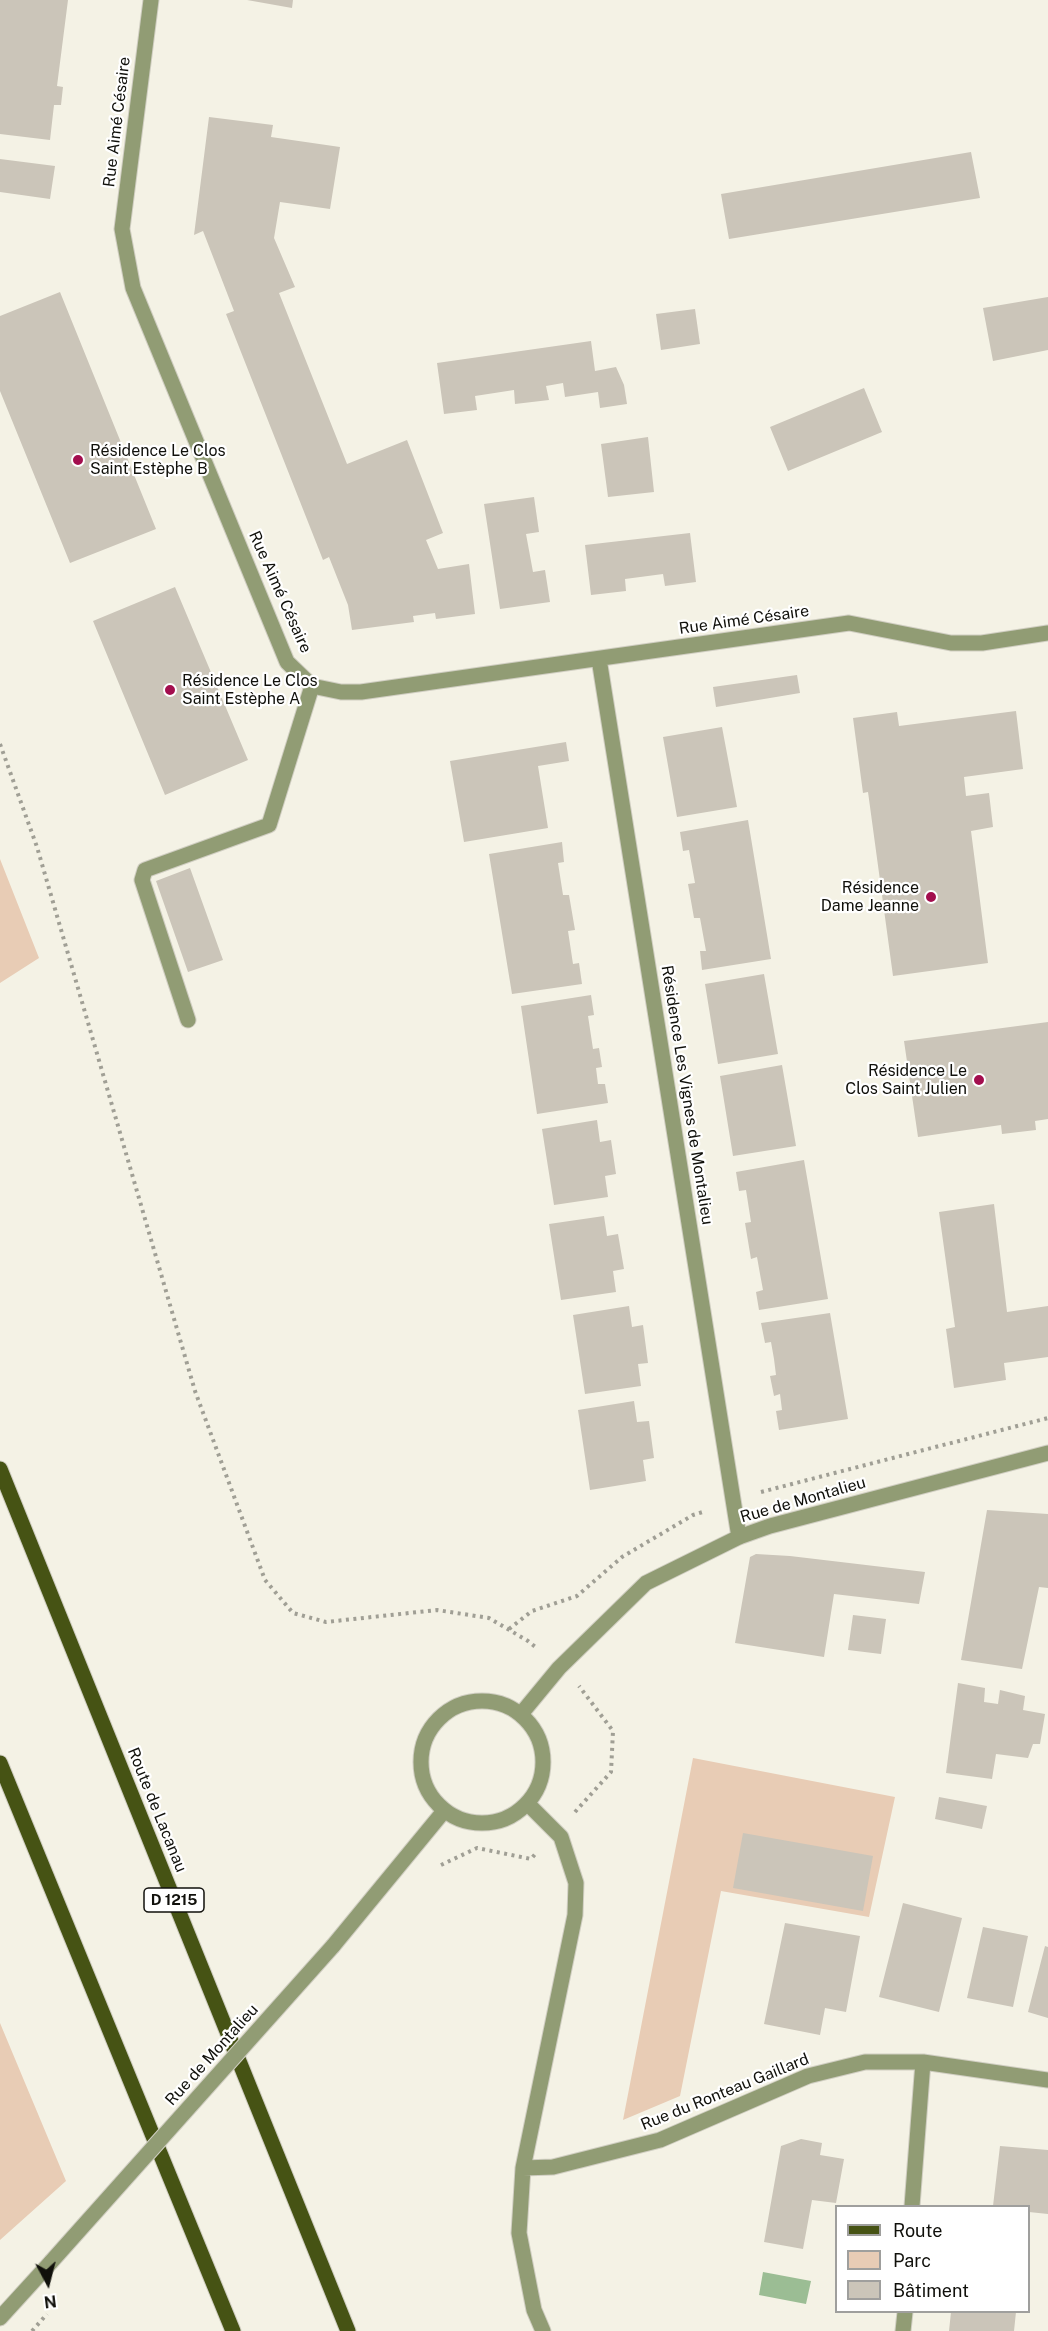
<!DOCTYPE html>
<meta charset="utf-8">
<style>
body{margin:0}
#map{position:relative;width:1048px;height:2331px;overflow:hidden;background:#f4f2e5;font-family:"Public Sans",sans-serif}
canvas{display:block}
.legend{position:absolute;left:835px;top:2205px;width:195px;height:108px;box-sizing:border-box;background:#fff;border:2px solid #9f9f9d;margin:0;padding:8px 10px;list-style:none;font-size:18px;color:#10100b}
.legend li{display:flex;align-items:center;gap:12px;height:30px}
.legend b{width:30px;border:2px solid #9f9f9d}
.north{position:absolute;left:18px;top:2253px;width:60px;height:60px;-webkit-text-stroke:4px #fff;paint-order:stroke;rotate:173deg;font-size:16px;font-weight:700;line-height:24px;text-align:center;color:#10100b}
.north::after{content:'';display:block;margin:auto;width:21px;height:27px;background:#10100b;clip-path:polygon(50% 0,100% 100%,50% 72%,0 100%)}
</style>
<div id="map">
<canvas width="1048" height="2331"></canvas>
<ul class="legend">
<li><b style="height:8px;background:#465314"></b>Route</li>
<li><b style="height:16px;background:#e8ccb5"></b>Parc</li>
<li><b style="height:16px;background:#cbc5b9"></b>Bâtiment</li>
</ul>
<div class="north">N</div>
</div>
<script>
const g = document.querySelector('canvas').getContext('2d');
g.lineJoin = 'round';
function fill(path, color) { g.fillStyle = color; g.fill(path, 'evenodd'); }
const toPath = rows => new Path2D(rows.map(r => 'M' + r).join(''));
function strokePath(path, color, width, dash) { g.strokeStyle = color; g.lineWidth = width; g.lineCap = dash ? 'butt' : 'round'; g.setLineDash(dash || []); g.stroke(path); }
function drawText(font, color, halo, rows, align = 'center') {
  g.font = font + ' "Public Sans",sans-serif'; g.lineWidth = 4.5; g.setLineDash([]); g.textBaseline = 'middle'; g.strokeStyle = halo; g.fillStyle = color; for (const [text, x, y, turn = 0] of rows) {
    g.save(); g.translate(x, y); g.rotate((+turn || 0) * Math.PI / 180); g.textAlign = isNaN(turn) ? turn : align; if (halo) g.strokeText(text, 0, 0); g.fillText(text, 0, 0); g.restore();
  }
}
fill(toPath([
 [0,859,39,958,0,983],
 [693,1758,895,1797,869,1917,721,1891,680,2096,623,2120],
 [0,2023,66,2181,0,2240]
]), '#e8ccb5');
fill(toPath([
 [763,2272,811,2281,806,2304,759,2295]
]), '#9bbd94');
fill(toPath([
 [0,0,68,0,57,86,63,87,61,105,54,105,50,140,0,134],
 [247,0,293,0,292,8],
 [209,117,273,125,271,137,340,147,330,209,280,202,274,238,295,287,279,293,347,464,407,440,443,533,426,540,438,569,469,564,475,614,436,619,435,613,413,616,414,622,352,630,348,605,329,557,323,560,226,314,234,311,203,231,194,235],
 [971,152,980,198,729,239,721,194],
 [0,159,55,166,50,199,0,192],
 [60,292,156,529,70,563,0,391,0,316],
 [1048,297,1048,350,993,361,983,308],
 [695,309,700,344,661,350,656,314],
 [591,341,595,371,616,367,624,385,627,404,600,408,598,392,565,397,563,383,546,386,549,400,515,404,514,390,475,396,477,410,444,414,437,363],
 [864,388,882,432,788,471,770,427],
 [648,437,654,492,608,497,601,444],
 [534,497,539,532,526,534,533,572,545,570,550,602,500,609,484,504],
 [690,533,696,582,665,586,663,574,625,579,626,591,591,595,585,545],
 [175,587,248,760,165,795,93,621],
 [797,675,800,693,716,707,713,687],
 [1016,711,1023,769,964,777,966,796,989,793,993,827,971,831,988,963,893,976,868,792,863,793,853,718,897,712,899,726],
 [722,727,737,807,677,817,663,737],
 [566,742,569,761,538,766,548,828,464,842,450,761],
 [748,820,771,959,702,970,700,951,706,951,700,918,694,918,688,884,695,883,689,850,683,851,680,832],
 [562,842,564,862,558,863,563,895,569,895,575,930,568,931,573,964,579,963,582,984,512,994,489,854],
 [190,868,223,960,188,972,156,881],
 [764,974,778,1054,718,1064,705,984],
 [591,995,594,1015,588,1016,593,1049,599,1048,602,1067,596,1068,598,1084,605,1084,608,1103,537,1114,521,1006],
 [1048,1022,1048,1119,1035,1121,1036,1130,1002,1134,1001,1125,918,1137,904,1041],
 [782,1065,796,1146,733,1156,720,1076],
 [597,1120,600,1142,611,1140,616,1174,605,1176,608,1197,554,1205,542,1129],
 [804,1160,828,1299,759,1310,756,1292,763,1290,760,1274,757,1257,751,1259,745,1223,751,1222,746,1190,739,1191,736,1172],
 [994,1204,1007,1312,1048,1306,1048,1357,1004,1363,1006,1380,954,1388,946,1329,955,1327,939,1212],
 [604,1216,607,1236,618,1234,624,1269,613,1271,616,1292,561,1300,549,1224],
 [629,1306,632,1327,643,1325,648,1363,638,1364,641,1386,585,1394,573,1315],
 [830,1313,848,1419,779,1430,776,1411,782,1410,780,1394,774,1396,770,1376,776,1375,774,1359,771,1342,765,1343,761,1323],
 [634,1401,637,1422,649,1421,654,1458,643,1460,646,1481,590,1490,578,1410],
 [987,1510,1048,1514,1048,1588,1039,1587,1022,1669,961,1660],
 [756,1554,790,1556,925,1572,919,1604,834,1594,824,1657,735,1643,750,1557],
 [853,1615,886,1619,881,1654,848,1650],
 [958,1683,985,1688,984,1702,998,1704,1000,1690,1025,1696,1023,1710,1045,1714,1040,1744,1033,1744,1028,1758,996,1754,992,1779,946,1773],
 [939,1797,987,1806,982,1829,935,1819],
 [743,1833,873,1856,863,1911,733,1888],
 [903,1903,962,1918,939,2012,879,1997],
 [785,1923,860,1936,846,2012,825,2008,820,2035,764,2024],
 [983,1927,1028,1936,1013,2007,967,1998],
 [1045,1946,1048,1947,1048,2018,1028,2012],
 [801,2139,822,2143,820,2155,844,2159,836,2203,812,2200,803,2249,764,2242,781,2146],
 [1000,2146,1048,2150,1048,2214,1029,2212,1029,2206,993,2206],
 [951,2312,1016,2312,1014,2331,949,2331]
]), '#cbc5b9');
const minor = toPath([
 [151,0,122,229,133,288,287,662,312,686,341,692,361,692,849,623,951,643,982,643,1048,633],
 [599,659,739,1537],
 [188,1020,142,880,145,870,269,825,312,686],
 '421 1762a61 61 0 1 1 122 0a61 61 0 1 1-122 0Z',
 [521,1714,559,1668,646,1583,739,1537,770,1526,1048,1453],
 [528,1804,561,1837,576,1883,575,1915,523,2168,519,2233,534,2310,543,2331],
 [333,1946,444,1811],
 [523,2168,553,2167,660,2140,808,2076,865,2062,923,2062,1048,2080],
 [912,2206,923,2062],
 [0,2318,51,2262],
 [903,2331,905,2312]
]);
const major = toPath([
 [0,1469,348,2331],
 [0,1763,233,2331]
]);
strokePath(minor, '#d0cec2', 17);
strokePath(major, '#d0cec2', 17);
strokePath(toPath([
 [0,744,37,847,195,1391,265,1580,293,1613,326,1622,437,1610,489,1618,528,1641,538,1649],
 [761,1492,1048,1418],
 [509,1629,532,1611,577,1596,622,1557,693,1515,706,1511],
 [575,1812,611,1772,613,1731,579,1686],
 [441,1865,477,1848,531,1859,537,1852],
 [32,2331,47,2314]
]), '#a09f95', 4, [3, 4.5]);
strokePath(minor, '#919c74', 15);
strokePath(major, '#465314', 15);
const minorBridge = toPath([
 [51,2262,333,1946]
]);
strokePath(minorBridge, '#d0cec2', 17, []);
strokePath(minorBridge, '#919c74', 15);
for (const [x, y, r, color] of [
 [78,460,6,"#a30e4e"],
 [170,690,6,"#a30e4e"],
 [931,897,6,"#a30e4e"],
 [979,1080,6,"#a30e4e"]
]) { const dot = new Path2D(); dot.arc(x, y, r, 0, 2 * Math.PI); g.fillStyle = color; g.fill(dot); strokePath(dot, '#fff', 2); }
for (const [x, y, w] of [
 [174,1900,60]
]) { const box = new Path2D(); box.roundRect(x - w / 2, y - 12, w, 24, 4.5); g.fillStyle = '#fff'; g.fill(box); strokePath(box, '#10100b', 1.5); }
drawText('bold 15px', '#10100b', null, [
 ["D 1215",174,1900]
]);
drawText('16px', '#10100b', '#fff', [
 ["Rue Aimé Césaire",117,122,-83],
 ["Rue Aimé Césaire",280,592,66],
 ["Rue Aimé Césaire",744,620,-8],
 ["Résidence Les Vignes de Montalieu",687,1095,81],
 ["Rue de Montalieu",803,1500,-16],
 ["Route de Lacanau",157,1810,68],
 ["Rue de Montalieu",212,2055,-48],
 ["Rue du Ronteau Gaillard",725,2092,-22]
]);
drawText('16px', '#10100b', '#fff', [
 ["Résidence Le Clos",90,451],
 ["Saint Estèphe B",90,469],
 ["Résidence Le Clos",182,681],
 ["Saint Estèphe A",182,699],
 ["Résidence",919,888,"right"],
 ["Dame Jeanne",919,906,"right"],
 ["Résidence Le",967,1071,"right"],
 ["Clos Saint Julien",967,1089,"right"]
], 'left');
</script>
